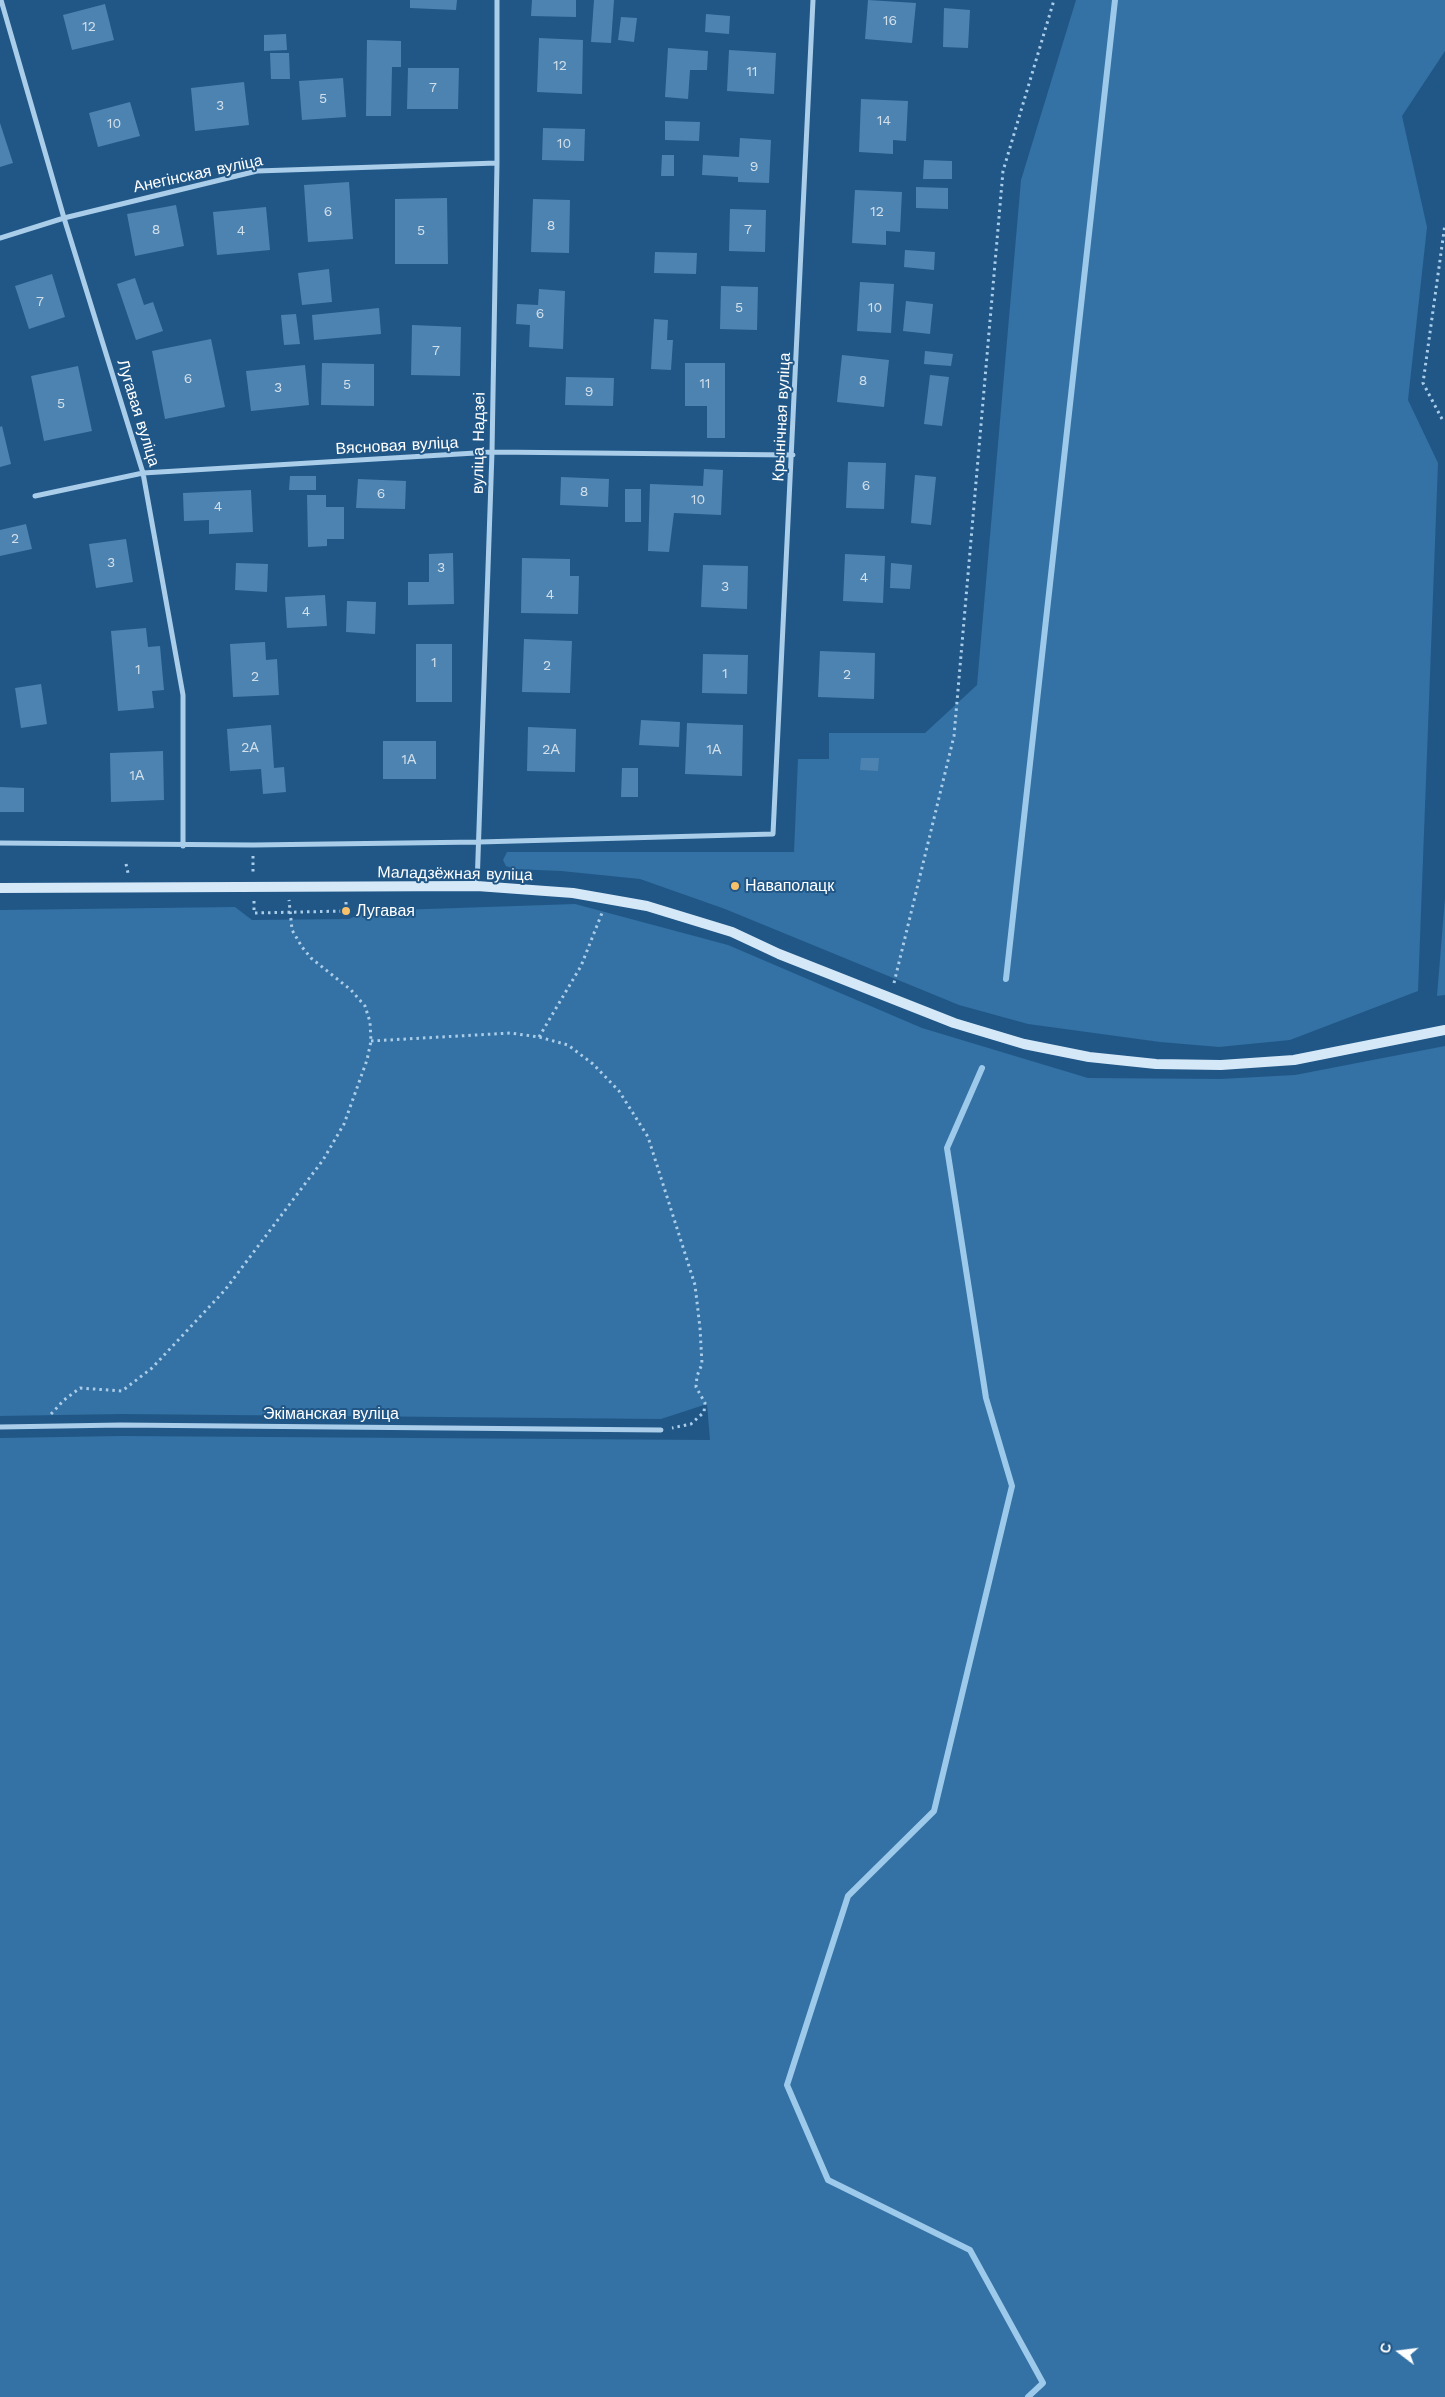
<!DOCTYPE html>
<meta charset="utf-8">
<style>
body{margin:0}
#map{position:relative;width:1445px;height:2397px;overflow:hidden;background:#205787;font-family:"Work Sans",sans-serif}
canvas{display:block}
.north{position:absolute;left:1375px;top:2327px;width:50px;height:50px;-webkit-text-stroke:4px #205787;paint-order:stroke;rotate:285deg;font-size:14px;font-weight:700;line-height:20px;text-align:center;color:#fff}
.north::after{content:'';display:block;margin:auto;width:18px;height:22px;background:#fff;clip-path:polygon(50% 0,100% 100%,50% 72%,0 100%)}
</style>
<div id="map">
<canvas width="1445" height="2397"></canvas>
<div class="north">С</div>
</div>
<script>
const g = document.querySelector('canvas').getContext('2d');
g.lineJoin = 'round';
function fill(path, color) { g.fillStyle = color; g.fill(path, 'evenodd'); }
const toPath = rows => new Path2D(rows.map(r => 'M' + r).join(''));
function strokePath(path, color, width, dash) { g.strokeStyle = color; g.lineWidth = width; g.lineCap = dash ? 'butt' : 'round'; g.setLineDash(dash || []); g.stroke(path); }
function drawText(font, color, halo, rows, align = 'center') {
  g.font = font + ' "Work Sans",sans-serif'; g.lineWidth = 4; g.setLineDash([]); g.textBaseline = 'middle'; g.strokeStyle = halo; g.fillStyle = color; for (const [text, x, y, turn = 0] of rows) {
    g.save(); g.translate(x, y); g.rotate((+turn || 0) * Math.PI / 180); g.textAlign = isNaN(turn) ? turn : align; if (halo) g.strokeText(text, 0, 0); g.fillText(text, 0, 0); g.restore();
  }
}
fill(toPath([
 [1076,0,1445,0,1445,51,1402,116,1427,227,1408,400,1438,463,1418,991,1290,1040,1219,1047,1160,1042,1028,1024,959,1005,725,909,640,879,561,871,514,869,506,866,503,860,507,852,794,852,798,759,829,759,829,733,925,733,977,685,1021,180],
 [1445,898,1445,995,1437,996],
 [575,904,728,945,922,1028,1088,1078,1220,1079,1295,1075,1445,1046,1445,2397,0,2397,0,1438,122,1436,710,1440,707,1404,661,1419,121,1414,0,1416,0,910,235,907,252,920,349,919,368,911]
]), '#3471a4');
strokePath(toPath([
 [1006,979,1115,0],
 [982,1068,947,1148,986,1398,1012,1486,934,1811,848,1896,787,2085,828,2180,970,2250,1043,2383,1028,2397]
]), '#9dcaeb', 6);
fill(toPath([
 [410,0,457,0,456,10,410,8],
 [532,0,576,0,576,17,531,16],
 [594,0,614,0,611,43,591,42],
 [868,0,916,3,912,43,865,39],
 [105,4,114,40,72,50,63,15],
 [944,8,970,10,968,48,943,47],
 [706,14,730,16,729,34,705,32],
 [621,17,637,18,634,42,618,40],
 [286,34,287,50,264,51,264,35],
 [539,38,583,40,582,94,537,92],
 [367,40,401,41,401,67,392,67,391,116,366,116],
 [668,48,708,51,707,70,690,70,688,99,665,97],
 [729,50,776,53,774,94,727,91],
 [270,53,289,53,290,79,271,79],
 [408,68,459,68,458,109,407,109],
 [343,78,346,117,302,120,299,81],
 [244,82,249,125,195,131,191,88],
 [861,99,908,101,906,141,893,140,893,154,859,152],
 [130,102,140,136,98,147,89,113],
 [665,121,700,122,699,141,665,140],
 [0,123,13,163,0,167],
 [543,128,585,129,584,161,542,160],
 [740,138,771,140,769,183,738,182,738,177,702,175,703,155,739,157],
 [662,155,674,155,674,176,661,176],
 [924,160,952,161,952,179,923,179],
 [349,182,353,239,308,242,304,185],
 [916,187,948,188,948,209,916,208],
 [855,190,902,192,900,232,886,231,886,245,852,243],
 [447,198,448,264,395,264,395,199],
 [533,199,570,200,569,253,531,252],
 [176,205,184,246,135,256,127,214],
 [266,207,270,250,217,255,213,212],
 [730,209,766,210,765,252,729,251],
 [905,250,935,252,934,270,904,267],
 [655,252,697,253,696,274,654,273],
 [329,269,332,302,302,305,298,273],
 [52,274,65,317,29,329,15,286],
 [135,278,144,305,153,302,163,331,136,340,117,284],
 [860,282,894,284,891,333,857,331],
 [721,286,758,287,757,330,720,329],
 [539,289,565,291,563,349,529,347,530,325,516,324,517,304,538,305],
 [906,301,933,304,930,334,903,331],
 [379,308,381,334,314,340,312,315],
 [296,314,300,344,284,345,281,315],
 [654,319,668,320,667,340,673,340,671,370,651,369],
 [412,325,461,327,460,376,411,375],
 [211,339,225,407,165,419,152,351],
 [925,351,953,354,951,366,924,364],
 [842,355,889,360,884,407,837,402],
 [322,363,374,364,374,406,321,405],
 [685,363,725,363,725,438,707,438,707,406,685,406],
 [305,365,309,405,251,411,246,371],
 [78,366,92,431,44,441,31,376],
 [930,375,949,377,942,426,924,424],
 [566,377,614,378,613,406,565,405],
 [2,426,11,464,0,467,0,427],
 [848,462,886,463,884,509,846,508],
 [704,469,723,470,721,515,674,513,669,552,648,551,650,484,703,486],
 [915,475,936,477,931,525,911,523],
 [290,476,316,476,316,490,289,490],
 [561,477,609,479,608,507,560,505],
 [358,479,406,481,405,509,356,508],
 [625,489,641,489,641,522,625,522],
 [251,490,253,532,209,534,209,520,184,521,183,493],
 [307,495,326,495,326,507,344,507,344,539,327,539,327,546,308,547],
 [26,524,32,549,0,556,0,530],
 [126,539,133,582,96,588,89,544],
 [453,553,454,604,408,605,408,582,429,582,429,554],
 [845,554,885,556,883,603,843,601],
 [522,558,570,559,570,576,579,576,578,614,521,613],
 [236,563,268,564,267,592,235,590],
 [891,563,912,565,910,589,890,588],
 [703,565,748,566,747,609,701,607],
 [325,595,327,626,287,628,285,597],
 [347,601,376,602,375,634,346,632],
 [146,628,148,647,160,646,164,690,152,691,154,708,118,711,111,631],
 [524,639,572,641,570,693,522,692],
 [265,642,266,660,277,659,279,695,233,697,230,644],
 [416,644,452,644,452,702,416,702],
 [820,651,875,653,874,699,818,697],
 [703,654,748,655,747,694,702,693],
 [41,684,47,724,21,728,15,688],
 [641,720,680,722,679,747,639,745],
 [687,723,743,725,742,776,685,774],
 [271,725,274,768,284,767,286,792,263,794,261,769,230,771,227,729],
 [528,727,576,729,575,772,527,771],
 [383,741,436,741,436,779,383,779],
 [163,751,164,800,111,802,110,753],
 [861,758,879,758,878,771,860,770],
 [622,768,638,768,638,797,621,797],
 [0,787,24,788,24,812,0,812]
]), '#4d83b1');
strokePath(toPath([
 [1442,419,1423,383,1445,224],
 [253,856,253,872],
 [126,864,128,873],
 [254,901,254,913,346,911,346,902],
 [894,983,954,736,1003,171,1054,0],
 [539,1037,581,966,602,913],
 [371,1041,510,1033,539,1037,568,1045,593,1064,619,1091,648,1137,695,1285,700,1328,702,1364,697,1376,696,1387,705,1403,704,1412,691,1424,672,1428],
 [51,1414,64,1400,80,1388,122,1391,152,1368,225,1290,323,1160,344,1124,367,1060,371,1041,370,1022,365,1006,351,990,311,958,302,947,292,930,289,900]
]), '#aacdea', 3, [2.5, 4]);
strokePath(toPath([
 [1,0,64,218,143,473,183,695,183,846],
 [0,238,64,218,257,171,497,163],
 [35,496,143,473,492,452,793,455],
 [0,843,253,845,479,842,773,834,813,0],
 [477,886,492,452,497,163,497,0],
 [0,1427,121,1425,661,1430]
]), '#aacdea', 5);
strokePath(toPath([
 [0,888,477,886,573,893,647,906,732,932,779,954,954,1023,1024,1044,1089,1057,1156,1064,1221,1065,1294,1060,1445,1030]
]), '#d5e8f8', 10);
for (const [x, y, r, color] of [
 [735,886,5,"#f7c06a"],
 [346,911,5,"#f7c06a"]
]) { const dot = new Path2D(); dot.arc(x, y, r, 0, 2 * Math.PI); g.fillStyle = color; g.fill(dot); strokePath(dot, '#205787', 2); }
drawText('14px', '#d2e0ec', null, [
 ["16",890,21],
 ["12",89,27],
 ["12",560,66],
 ["11",752,72],
 ["7",433,88],
 ["5",323,99],
 ["3",220,106],
 ["14",884,121],
 ["10",114,124],
 ["10",564,144],
 ["9",754,167],
 ["6",328,212],
 ["12",877,212],
 ["8",551,226],
 ["8",156,230],
 ["7",748,230],
 ["4",241,231],
 ["5",421,231],
 ["7",40,302],
 ["5",739,308],
 ["10",875,308],
 ["6",540,314],
 ["7",436,351],
 ["6",188,379],
 ["8",863,381],
 ["11",705,384],
 ["5",347,385],
 ["3",278,388],
 ["9",589,392],
 ["5",61,404],
 ["6",866,486],
 ["8",584,492],
 ["6",381,494],
 ["10",698,500],
 ["4",218,507],
 ["2",15,539],
 ["3",111,563],
 ["3",441,568],
 ["4",864,578],
 ["3",725,587],
 ["4",550,595],
 ["4",306,612],
 ["1",434,663],
 ["2",547,666],
 ["1",138,670],
 ["1",725,674],
 ["2",847,675],
 ["2",255,677],
 ["2А",250,748],
 ["2А",551,750],
 ["1А",714,750],
 ["1А",409,760],
 ["1А",137,776]
]);
drawText('16px', '#fff', '#205787', [
 ["Анегінская вуліца",198,174,-12],
 ["Лугавая вуліца",138,413,73],
 ["Крынічная вуліца",782,417,-87],
 ["вуліца Надзеі",479,443,-89],
 ["Вясновая вуліца",397,446,-3],
 ["Маладзёжная вуліца",455,874,1],
 ["Экіманская вуліца",331,1414]
]);
drawText('16px', '#fff', '#205787', [
 ["Наваполацк",745,886],
 ["Лугавая",356,911]
], 'left');
</script>
